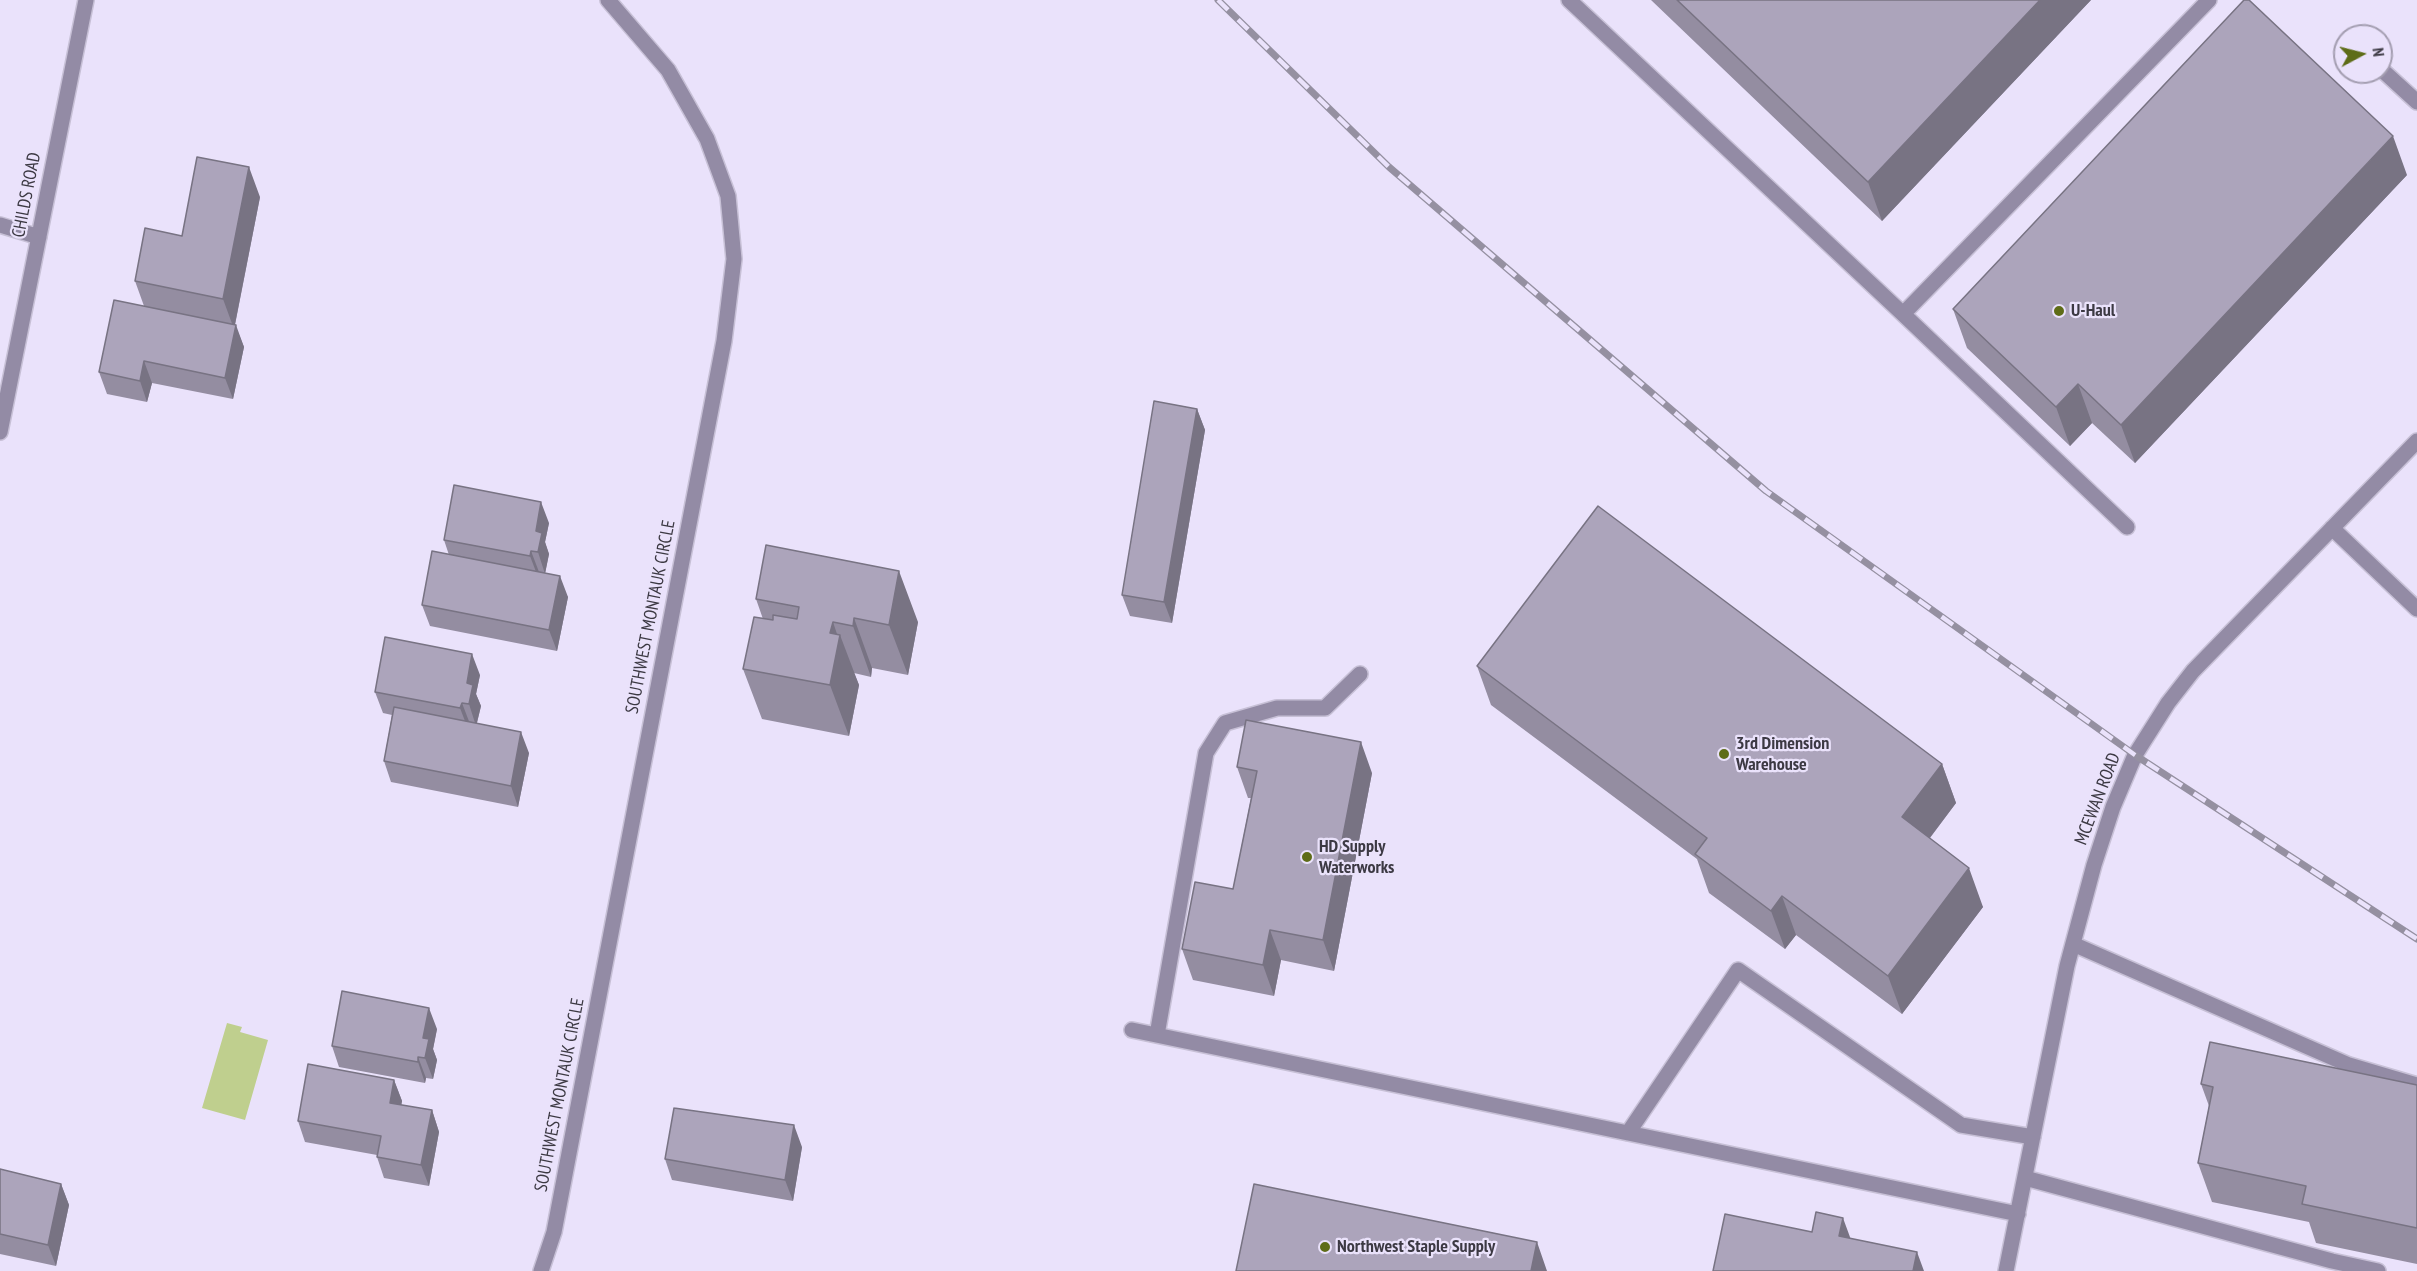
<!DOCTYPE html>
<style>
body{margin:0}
#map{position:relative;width:2417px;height:1271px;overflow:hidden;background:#eae2fb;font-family:"PT Sans Narrow",sans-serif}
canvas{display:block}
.north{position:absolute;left:2333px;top:24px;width:60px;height:60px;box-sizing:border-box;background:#eae2fb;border:2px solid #a49eb1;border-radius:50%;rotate:83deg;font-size:16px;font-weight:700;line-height:24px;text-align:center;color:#3c3943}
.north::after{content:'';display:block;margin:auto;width:21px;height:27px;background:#5e6c17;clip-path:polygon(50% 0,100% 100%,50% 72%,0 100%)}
</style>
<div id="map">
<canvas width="2417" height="1271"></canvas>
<div class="north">N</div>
</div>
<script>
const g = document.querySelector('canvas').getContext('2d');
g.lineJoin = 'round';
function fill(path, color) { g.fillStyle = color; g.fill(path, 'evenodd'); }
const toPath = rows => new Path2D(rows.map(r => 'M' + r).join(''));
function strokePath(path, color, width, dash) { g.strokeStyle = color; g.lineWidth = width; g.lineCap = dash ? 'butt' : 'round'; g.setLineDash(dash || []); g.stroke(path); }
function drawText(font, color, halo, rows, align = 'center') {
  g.font = font + ' "PT Sans Narrow",sans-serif'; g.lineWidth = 4.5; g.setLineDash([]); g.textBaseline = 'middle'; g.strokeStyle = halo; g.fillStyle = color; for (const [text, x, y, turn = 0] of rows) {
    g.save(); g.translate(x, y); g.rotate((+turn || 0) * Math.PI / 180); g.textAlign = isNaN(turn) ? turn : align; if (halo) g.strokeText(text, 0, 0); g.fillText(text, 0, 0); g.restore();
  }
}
fill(toPath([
 [227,1023,242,1027,240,1032,268,1040,245,1120,202,1108]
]), '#bfcf8e');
const minor = toPath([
 [1569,0,1903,314,2209,0],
 [2381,69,2417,102],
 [0,225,39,237],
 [1903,314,2127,527],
 [0,432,86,0],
 [2332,528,2417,609],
 [2073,944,2349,1065,2417,1085],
 [1132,1030,2018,1214],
 [1157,1035,1206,753,1225,723,1277,708,1325,708,1360,674],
 [1628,1133,1738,970,1961,1125,2033,1137],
 [2025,1178,2332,1261,2378,1271],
 [541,1271,554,1232,724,341,734,259,728,196,707,139,668,70,608,0],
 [2006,1271,2067,966,2094,865,2113,807,2135,755,2168,703,2193,671,2417,441]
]);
strokePath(minor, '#c7c0d6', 18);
strokePath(minor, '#938ba5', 15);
const rail = toPath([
 [1218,0,1389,167,1766,491,2135,755,2417,939]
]);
strokePath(rail, '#9590a1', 7);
strokePath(rail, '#eae2fb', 4.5, [14]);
fill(toPath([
 [1651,0,2091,0,1882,221],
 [2407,175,2135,463,2092,423,2070,446,1967,348,1953,309],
 [260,197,235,325,244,347,233,399,152,383,147,402,107,394,99,372,144,306,135,281,182,236],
 [1197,409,1205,430,1172,623,1130,616,1122,595],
 [549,523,545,542,549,554,545,573,568,597,557,651,430,626,422,605,449,555,444,540],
 [756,599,918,622,908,675,872,668,871,677,854,673,859,685,849,736,762,719,743,669,763,619],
 [1477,666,1942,764,1956,803,1930,838,1983,907,1902,1014,1796,935,1785,949,1709,893,1697,859,1491,705],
 [480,675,476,694,481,706,477,723,529,753,518,807,391,782,384,761,392,715,383,713,375,692],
 [1237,767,1372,773,1334,971,1281,960,1274,996,1193,980,1182,949,1233,889,1251,798,1248,798],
 [437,1029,433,1049,437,1060,433,1079,426,1078,425,1083,339,1067,332,1046],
 [394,1080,402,1101,401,1105,432,1110,439,1132,429,1186,384,1178,377,1157,377,1155,305,1142,298,1121],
 [2201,1084,2417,1085,2417,1264,2316,1243,2309,1222,2212,1202,2198,1163,2209,1106],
 [802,1147,793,1201,672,1180,665,1159],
 [0,1169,61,1184,69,1205,56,1266,0,1254]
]), '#948da1');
fill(toPath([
 [2040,0,2091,0,1882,221,1868,182],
 [2393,136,2407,175,2135,463,2121,425],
 [249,167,260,197,234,329,223,299],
 [236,325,244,347,233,399,225,378],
 [144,361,152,383,147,402,140,381],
 [2078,384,2092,423,2070,446,2056,407],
 [1197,409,1205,430,1172,623,1164,602],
 [541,502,549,523,545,542,549,554,545,574,538,552,536,531],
 [531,551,539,572,538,577,530,556],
 [899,571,918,622,908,675,889,625],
 [560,576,568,597,557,651,549,630],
 [854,618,872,668,871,677,853,626],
 [833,622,839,640,840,635,859,685,849,736,830,685,830,633],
 [472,654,480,675,476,694,481,706,476,726,469,704,467,683],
 [462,703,470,724,468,729,460,708],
 [521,732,529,753,518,807,511,786],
 [1361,742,1372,773,1334,971,1323,940],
 [1942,764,1956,803,1916,856,1902,817],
 [1969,868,1983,907,1902,1014,1888,976],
 [1782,896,1796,935,1785,949,1771,911],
 [1270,930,1281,960,1274,996,1263,965],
 [429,1008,437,1029,433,1049,437,1060,433,1079,425,1058,423,1038],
 [418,1057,426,1078,425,1083,418,1062],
 [394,1080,402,1101,398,1124,390,1103],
 [432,1110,439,1132,429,1186,421,1165],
 [794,1125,802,1147,793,1201,785,1180],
 [61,1184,69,1205,56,1266,48,1245],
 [1843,1218,1854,1248,1839,1236],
 [1537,1242,1547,1271,1531,1271],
 [1917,1252,1924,1271,1913,1271]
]), '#787383');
const building = toPath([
 [1677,0,2040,0,1868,182,1677,0],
 [2244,0,2249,0,2393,136,2121,425,2078,384,2056,407,1953,309,2244,0],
 [197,157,249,167,223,299,135,281,145,228,182,236,197,157],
 [114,300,236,325,225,378,144,361,140,381,99,372,114,300],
 [1154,401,1197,409,1164,602,1122,595,1154,401],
 [454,485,541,502,536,531,542,533,538,552,531,551,530,556,444,540,454,485],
 [1598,506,1942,764,1902,817,1969,868,1888,976,1782,896,1771,911,1695,854,1707,838,1477,666,1598,506],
 [766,545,899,571,889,625,854,618,853,626,833,622,830,633,840,635,830,685,743,669,754,617,773,620,773,615,797,619,799,607,756,599,766,545],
 [432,551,560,576,549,630,422,605,432,551],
 [385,637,472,654,467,683,473,685,469,704,462,703,460,708,375,692,385,637],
 [394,707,521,732,511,786,384,761,394,707],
 [1246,720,1361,742,1323,940,1270,930,1263,965,1182,949,1195,882,1233,889,1257,771,1237,767,1246,720],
 [342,991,429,1008,423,1038,429,1039,425,1058,418,1057,418,1062,332,1046,342,991],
 [2210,1042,2417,1085,2417,1228,2302,1204,2306,1186,2198,1163,2213,1087,2201,1084,2210,1042],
 [308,1064,394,1080,390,1103,432,1110,421,1165,377,1157,381,1136,298,1121,308,1064],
 [674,1108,794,1125,785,1180,665,1159,674,1108],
 [0,1169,61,1184,48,1245,0,1234,0,1169],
 [1254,1184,1537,1242,1531,1271,1236,1271,1254,1184],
 [1816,1212,1843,1218,1839,1236,1917,1252,1913,1271,1713,1271,1725,1214,1812,1232,1816,1212]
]);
fill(building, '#aca4bb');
strokePath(building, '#787383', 1.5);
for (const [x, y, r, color] of [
 [2059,311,6,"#5e6c17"],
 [1724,754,6,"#5e6c17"],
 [1307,857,6,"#5e6c17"],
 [1325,1247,6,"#5e6c17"]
]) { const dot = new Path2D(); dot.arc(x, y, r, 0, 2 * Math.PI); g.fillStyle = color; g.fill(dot); strokePath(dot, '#eae2fb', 2); }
drawText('18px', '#3c3943', '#eae2fb', [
 ["CHILDS ROAD",27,195,-79],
 ["SOUTHWEST MONTAUK CIRCLE",651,617,-79],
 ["MCEWAN ROAD",2098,799,-69],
 ["SOUTHWEST MONTAUK CIRCLE",560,1095,-79]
]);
drawText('bold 18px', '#3c3943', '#eae2fb', [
 ["U-Haul",2071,311],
 ["3rd Dimension",1736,744],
 ["Warehouse",1736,765],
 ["HD Supply",1319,847],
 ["Waterworks",1319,868],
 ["Northwest Staple Supply",1337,1247]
], 'left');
</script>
